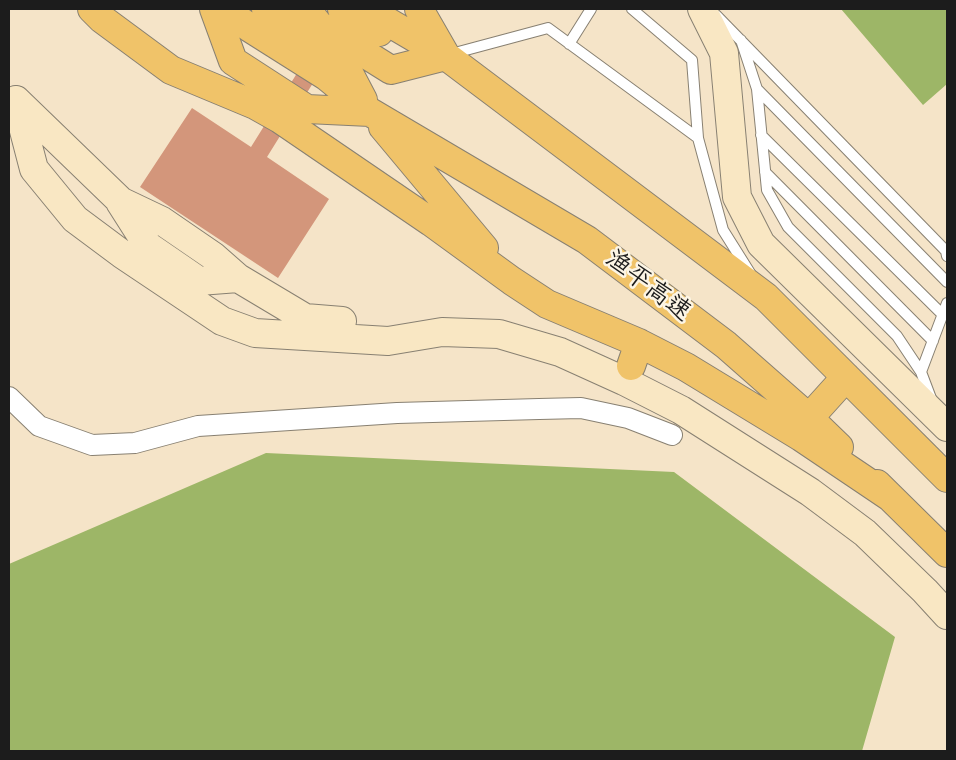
<!DOCTYPE html>
<meta charset="utf-8">
<style>
body{margin:0}
#map{position:relative;width:956px;height:760px;overflow:hidden;background:#f5e4c8;font-family:Caveat,sans-serif}
canvas{display:block}
.frame{position:absolute;inset:0;border:10px solid #1c1c1c;pointer-events:none}
</style>
<div id="map">
<canvas width="956" height="760"></canvas>
<div class="frame"></div>
</div>
<script>
const g = document.querySelector('canvas').getContext('2d');
g.lineJoin = 'round';
function fill(path, color) { g.fillStyle = color; g.fill(path, 'evenodd'); }
const toPath = rows => new Path2D(rows.map(r => 'M' + r).join(''));
function strokePath(path, color, width, dash) { g.strokeStyle = color; g.lineWidth = width; g.lineCap = dash ? 'butt' : 'round'; g.setLineDash(dash || []); g.stroke(path); }
function drawText(font, color, halo, rows, align = 'center') {
  g.font = font + ' Caveat,"LXGW WenKai TC",sans-serif'; g.lineWidth = 5; g.setLineDash([]); g.textBaseline = 'middle'; g.strokeStyle = halo; g.fillStyle = color; for (const [text, x, y, turn = 0] of rows) {
    g.save(); g.translate(x, y); g.rotate((+turn || 0) * Math.PI / 180); g.textAlign = isNaN(turn) ? turn : align; if (halo) g.strokeText(text, 0, 0); g.fillText(text, 0, 0); g.restore();
  }
}
fill(toPath([
 [841,9,947,9,947,84,923,105],
 [266,453,674,472,895,637,862,751,9,751,9,564]
]), '#9db667');
fill(toPath([
 [337,9,359,9,267,157,329,199,278,278,140,187,192,108,251,147]
]), '#d3967b');
const lane = toPath([
 [632,9,692,60,698,138,723,230,750,273],
 [716,15,946,251,947,256],
 [741,40,757,89,767,190,788,227,897,336,921,372],
 [569,44,591,9],
 [451,54,548,28,698,138],
 [757,89,947,282],
 [761,135,943,315],
 [765,172,933,341],
 [932,401,921,372,947,303]
]);
const street = toPath([
 [9,397,39,426,92,445,135,443,198,426,397,413,539,409,581,408,628,418,672,435]
]);
const secondary = toPath([
 [702,9,724,53,737,197,761,244,947,427],
 [16,100,34,169,75,219,122,254,222,321,255,333,388,341,442,332,499,334,560,352,624,381,681,410,810,492,865,533,925,591,947,615],
 [16,100,134,214],
 [120,201,162,221,213,256,238,278,305,318,342,321],
 [120,202,148,246,199,281,238,278]
]);
const highway = toPath([
 [92,9,102,19,171,70,255,105,280,119,431,222,512,281,547,304,639,343,686,367,801,437,890,497],
 [214,9,233,61,307,109,370,112],
 [224,9,250,28,326,76,370,112,587,240,726,345,809,418,839,447],
 [266,9,340,56,363,100],
 [306,9,319,25,391,70,446,56],
 [342,9,379,32],
 [366,9,446,56,766,297,947,478],
 [419,9,446,56],
 [383,127,484,248],
 [631,366,639,343],
 [809,418,846,377],
 [877,484,947,553]
]);
strokePath(lane, '#888072', 12);
strokePath(street, '#888072', 22);
strokePath(secondary, '#888072', 30);
strokePath(highway, '#888072', 30);
strokePath(lane, '#fff', 10);
strokePath(street, '#fff', 20);
strokePath(secondary, '#f9e7c3', 28);
strokePath(highway, '#f0c369', 28);
drawText('25px', '#1c1c1c', '#fcf5e5', [
 ["渔平高速",648,286,37]
]);
</script>
